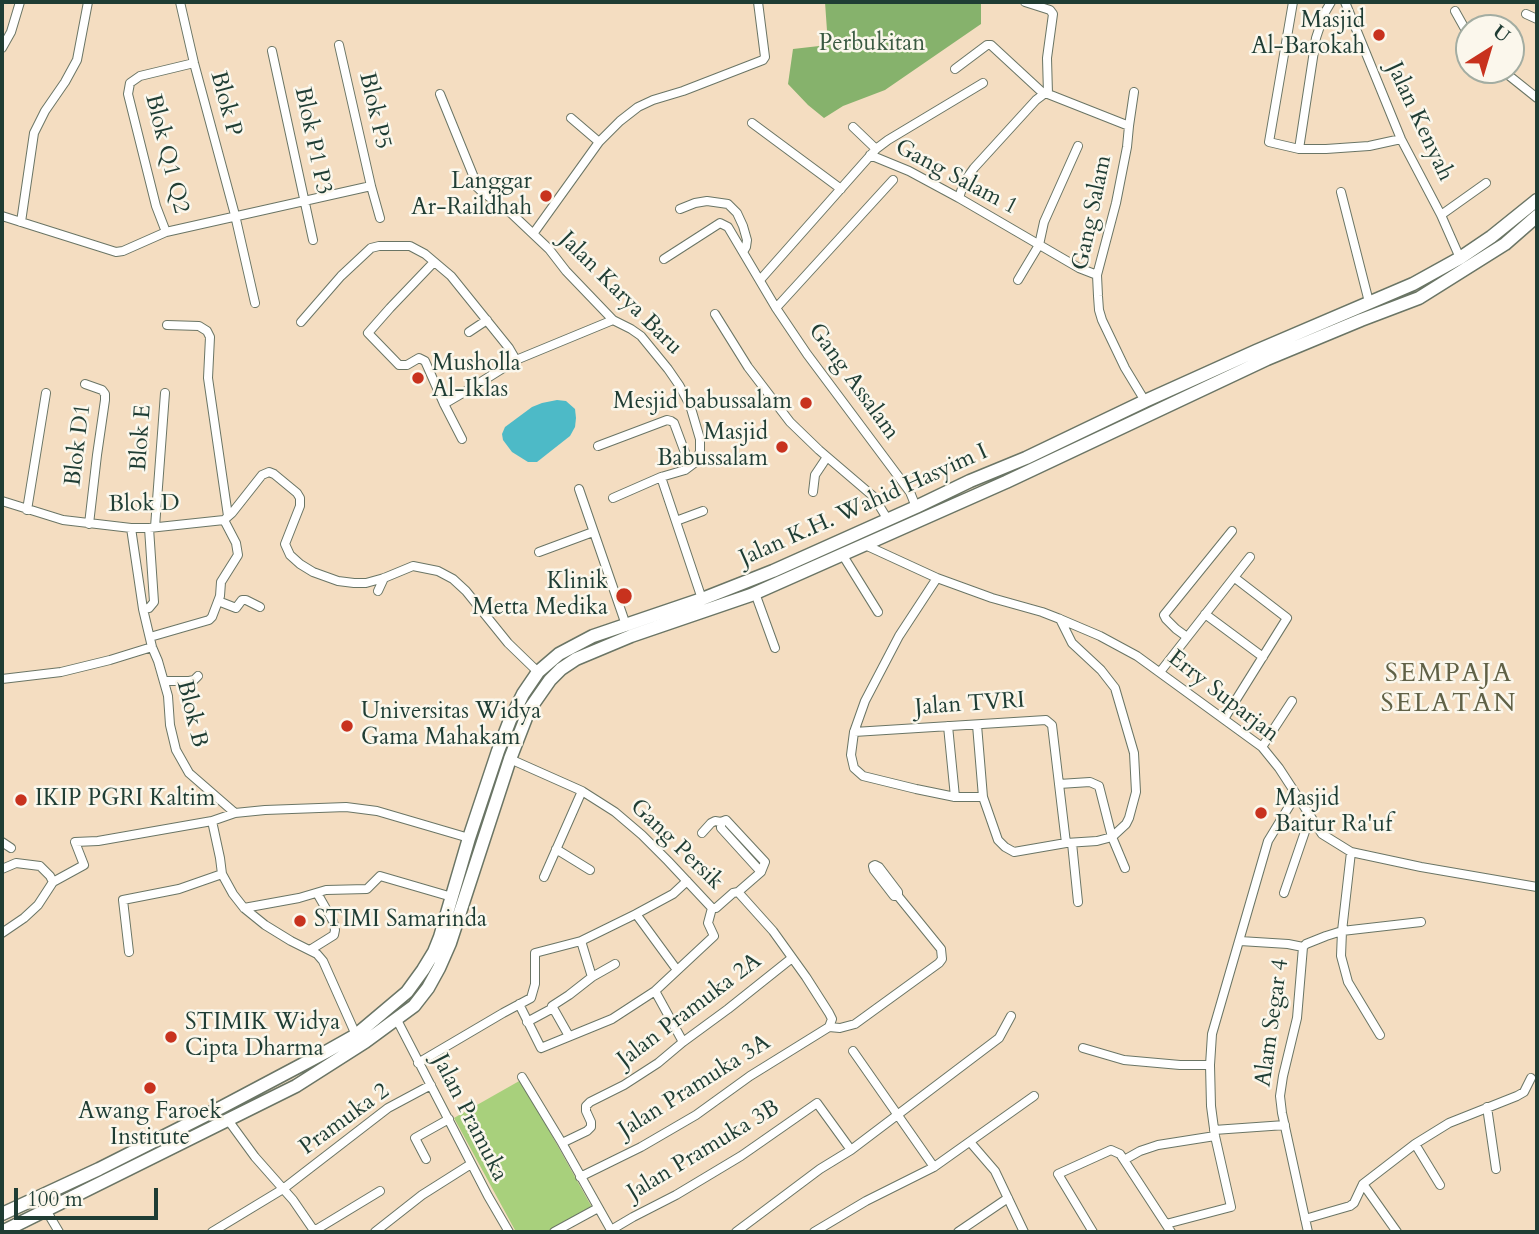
<!DOCTYPE html>
<style>
body{margin:0}
#map{position:relative;width:1539px;height:1234px;overflow:hidden;background:#f4ddc1;font-family:Cardo,serif}
canvas{display:block}
.frame{position:absolute;inset:0;border:4px solid #1f3d34;pointer-events:none}
.north{position:absolute;left:1455px;top:14px;width:70px;height:70px;box-sizing:border-box;background:#fbf7ec;border:2px solid #a3ada2;border-radius:50%;rotate:37deg;font-size:19px;font-weight:700;line-height:28px;text-align:center;color:#1f3d34}
.north::after{content:'';display:block;margin:auto;width:24px;height:32px;background:#c8321e;clip-path:polygon(50% 0,100% 100%,50% 72%,0 100%)}
.scale{position:absolute;left:14px;top:1188px;width:144px;height:32px;box-sizing:border-box;border:4px solid #1f3d34;border-top:0;padding-left:9px;font-size:21px;line-height:24px;white-space:nowrap;color:#1f3d34;-webkit-text-stroke:5px #fbf7ec;paint-order:stroke}
</style>
<div id="map">
<canvas width="1539" height="1234"></canvas>
<div class="frame"></div>
<div class="north">U</div>
<div class="scale">100 m</div>
</div>
<script>
const g = document.querySelector('canvas').getContext('2d');
g.lineJoin = 'round';
function fill(path, color) { g.fillStyle = color; g.fill(path, 'evenodd'); }
const toPath = rows => new Path2D(rows.map(r => 'M' + r).join(''));
function strokePath(path, color, width, dash) { g.strokeStyle = color; g.lineWidth = width; g.lineCap = dash ? 'butt' : 'round'; g.setLineDash(dash || []); g.stroke(path); }
function drawText(font, color, halo, rows, align = 'center') {
  g.font = font + ' Cardo,serif'; g.lineWidth = 5; g.setLineDash([]); g.textBaseline = 'middle'; g.strokeStyle = halo; g.fillStyle = color; for (const [text, x, y, turn = 0] of rows) {
    g.save(); g.translate(x, y); g.rotate((+turn || 0) * Math.PI / 180); g.textAlign = isNaN(turn) ? turn : align; if (halo) g.strokeText(text, 0, 0); g.fillText(text, 0, 0); g.restore();
  }
}
fill(toPath([
 [521,1080,594,1211,560,1232,516,1232,454,1118]
]), '#a8d07c');
fill(toPath([
 [825,2,981,2,981,24,885,90,843,106,824,118,808,105,788,84,793,49,828,45]
]), '#86b26c');
fill(toPath([
 [557,400,566,401,575,409,576,418,575,427,570,436,537,462,528,462,512,452,503,440,502,434,505,427,532,407,542,403]
]), '#4dbac7');
const minor = toPath([
 [180,2,194,63,235,215,255,303],
 [1025,2,1050,10,1053,14,1047,58,1048,94],
 [1293,2,1269,142,1299,149,1326,149,1369,146,1401,139],
 [1345,2,1401,139,1441,215,1460,258],
 [1455,11,1469,36],
 [1526,14,1537,19],
 [339,45,371,186,380,218],
 [2,48,11,32,20,2],
 [272,51,313,240],
 [194,63,140,76,130,83,128,94,156,206,166,232,371,186],
 [955,69,987,45,991,45,1044,94],
 [1502,70,1537,98],
 [440,94,475,180,476,186,480,190,512,214,549,249,566,271,613,320,631,329,641,336,668,369,679,385,690,405,700,439,700,451,697,461,685,470,661,477,702,599],
 [571,118,599,142],
 [752,123,841,189],
 [1129,126,1134,92],
 [853,127,876,149],
 [1299,149,1316,38,1324,14,1331,2],
 [870,155,909,171,959,198,1079,268,1097,275],
 [1341,192,1369,302],
 [959,198,964,182,974,168,1036,100,1044,94,1048,94,1129,126,1127,147,1116,203,1097,275,1098,296,1099,310,1102,320,1125,368,1145,401],
 [680,209,695,203,707,201,728,204,737,213,743,226,747,240,746,247,743,252],
 [1441,215,1486,183],
 [2,216,116,252,123,251,166,232],
 [21,222,34,133,45,111,65,82,77,60,88,2],
 [533,234,599,142,620,121,638,107,653,100,683,91,763,60,765,57,758,2],
 [664,259,720,223,728,227,776,308,807,354,910,492,916,507],
 [434,262,390,308,368,333,399,365,407,365,419,358,425,361,444,404,462,439],
 [760,280,876,149,888,140,983,83],
 [1018,280,1039,245,1044,222,1078,146],
 [776,308,893,180],
 [715,314,748,367,790,422,819,450,874,497,888,520],
 [301,322,341,276,371,248,379,246,410,246,425,254,451,276,509,348,516,360],
 [167,325,199,326,207,331,210,337,208,378,228,516],
 [469,332,487,320],
 [85,384,102,390,105,394,105,400,97,455,89,524],
 [444,404,473,387,516,360,613,320],
 [598,446,659,423,667,420,671,421,674,423,690,466],
 [579,489,626,625],
 [813,492,815,475,827,457],
 [613,498,661,477],
 [2,501,63,520,131,528,149,528,224,520,232,513,262,475,269,472,274,474,297,493,300,498,300,506,285,544,290,555,300,564,313,572,338,581,354,583,366,583,384,578,413,566,438,571,453,579,466,591,508,643,538,672],
 [27,510,46,393],
 [676,521,703,511],
 [155,527,165,393],
 [131,528,143,609,152,647,158,661,168,696,170,725,176,750,189,773,235,813],
 [863,544,937,578,992,598,1042,612,1060,619,1100,636,1137,656,1262,747,1279,768,1322,834,1351,852,1421,867,1537,887],
 [539,552,593,532],
 [842,554,878,612],
 [937,578,899,636,865,701,854,732,851,755,854,768,863,776,916,789,955,797,983,797,998,840,1005,847,1014,852,1066,843,1097,841,1112,837,1126,824,1129,818,1136,792,1134,753,1115,688,1101,670,1072,643,1060,619],
 [378,591,384,578],
 [755,593,775,648],
 [218,601,236,608,242,600,246,600,260,607],
 [143,609,149,608,154,602,149,528],
 [1205,614,1263,657],
 [150,637,209,620,212,617,220,596,221,582,238,555,236,543,224,520],
 [1187,637,1176,629,1166,619,1164,615,1232,531],
 [1160,672,1250,557],
 [2,679,61,672,110,660,152,647],
 [164,681,189,681,194,680,198,676],
 [1224,719,1287,618,1235,578],
 [977,725,983,797],
 [948,726,955,797],
 [854,732,1046,720,1052,725,1066,843],
 [1262,747,1292,701],
 [510,759,582,791,615,812,642,835,668,861,712,908,716,908,733,893,738,892,773,931,806,977,829,1013,832,1019,829,1027],
 [1059,784,1090,782,1099,786,1112,837,1125,868],
 [212,821,220,858,222,874,233,894,244,908,265,925,291,941,317,954,323,961,356,1035],
 [721,822,721,828,761,872],
 [702,833,711,823,715,821,721,822,726,820,765,862,761,872,738,892],
 [2,842,11,848],
 [1072,843,1078,902],
 [556,849,590,870],
 [1351,852,1342,931,1341,956,1348,982,1380,1035],
 [2,869,16,863,40,866,50,876,53,882],
 [544,877,582,791],
 [1284,893,1310,817],
 [244,908,299,898,326,890,367,889,380,876,452,897],
 [636,914,677,970],
 [2,933,24,918,38,905,53,882,84,865,75,842,98,841,212,821,235,813,265,810,346,807,377,811,469,838],
 [581,941,592,977],
 [1240,941,1288,944,1303,947],
 [310,950,334,935,335,930,333,921,317,893],
 [129,952,123,900,179,889,222,874],
 [655,991,683,1042],
 [519,1004,541,1048,612,1019,655,991,714,936,708,923,712,908],
 [397,1020,488,1196,509,1232],
 [527,1022,553,1008],
 [829,1027,840,1028,855,1024,939,963,942,959,941,949,898,896,898,892,879,867,875,865,873,866,874,870,894,896,898,896],
 [569,1036,552,1006,569,995,592,977,615,964],
 [1083,1048,1124,1060,1180,1065,1210,1065],
 [853,1051,934,1167],
 [418,1063,503,1013,531,998,535,984,535,953,581,941,636,914,673,894,687,881],
 [522,1077,562,1143,611,1230,633,1217,676,1195,741,1156,817,1103,851,1150],
 [1487,1107,1496,1169],
 [228,1120,255,1157,293,1200,315,1232],
 [1214,1130,1285,1125],
 [970,1142,995,1171,1024,1232],
 [562,1143,587,1131,591,1127,591,1122,586,1111,586,1106,590,1102,624,1085,658,1063,683,1042,728,1009,792,958],
 [1415,1144,1440,1185],
 [426,1159,415,1138,449,1119],
 [1124,1160,1140,1151,1158,1145,1215,1136],
 [580,1177,641,1147,696,1115,750,1076,829,1027],
 [1363,1184,1397,1232],
 [46,1210,59,1232],
 [1305,1219,1350,1206,1354,1203,1363,1184,1415,1144,1449,1123,1517,1096,1524,1092,1531,1078],
 [1166,1224,1231,1207,1215,1136,1211,1106,1210,1065,1212,1034,1268,841,1296,795],
 [314,1231,380,1191],
 [212,1232,283,1189,388,1108,431,1085],
 [375,1232,422,1195,471,1164],
 [554,1232,598,1208],
 [736,1232,820,1169,851,1150,999,1038,1011,1016],
 [814,1232,866,1201,934,1167,1034,1096],
 [958,1232,1008,1198],
 [1093,1232,1058,1174,1111,1150,1120,1154,1124,1160,1171,1232],
 [1308,1232,1282,1113,1280,1096,1283,1076,1297,1018,1303,947,1306,944,1326,936,1342,931,1421,922]
]);
const primary = toPath([
 [2,1214,99,1169,222,1107,324,1053,356,1035,407,992,423,970,434,952,440,937,469,838,498,751,510,720,523,694,538,672,559,654,593,636,702,599,773,571,916,507,970,481,1026,458,1145,401,1256,351,1413,284,1460,258,1491,237,1537,200],
 [2,1232,296,1086,365,1042,414,1006,428,988,439,968,450,943,510,759,529,710,550,680,561,669,576,659,631,636,751,595,1006,482,1267,359,1361,320,1419,298,1505,244,1537,216]
]);
strokePath(minor, '#6a7565', 10);
strokePath(primary, '#6a7565', 15);
strokePath(minor, '#fff', 8);
strokePath(primary, '#fff', 12);
for (const [x, y, r, color] of [
 [1379,35,7,"#c8321e"],
 [546,196,7,"#c8321e"],
 [418,378,7,"#c8321e"],
 [806,403,7,"#c8321e"],
 [782,447,7,"#c8321e"],
 [624,596,9,"#c8321e"],
 [347,726,7,"#c8321e"],
 [21,800,7,"#c8321e"],
 [1261,813,7,"#c8321e"],
 [300,921,7,"#c8321e"],
 [171,1037,7,"#c8321e"],
 [150,1088,7,"#c8321e"]
]) { const dot = new Path2D(); dot.arc(x, y, r, 0, 2 * Math.PI); g.fillStyle = color; g.fill(dot); strokePath(dot, '#fbf7ec', 2.5); }
drawText('23px', '#1f3d34', '#fbf7ec', [
 ["Masjid",1365,22,"right"],
 ["Al-Barokah",1365,48,"right"],
 ["Langgar",532,183,"right"],
 ["Ar-Raildhah",532,209,"right"],
 ["Musholla",432,365],
 ["Al-Iklas",432,391],
 ["Mesjid babussalam",792,403,"right"],
 ["Masjid",768,434,"right"],
 ["Babussalam",768,460,"right"],
 ["Klinik",608,583,"right"],
 ["Metta Medika",608,609,"right"],
 ["Universitas Widya",361,713],
 ["Gama Mahakam",361,739],
 ["IKIP PGRI Kaltim",35,800],
 ["Masjid",1275,800],
 ["Baitur Ra'uf",1275,826],
 ["STIMI Samarinda",314,921],
 ["STIMIK Widya",185,1024],
 ["Cipta Dharma",185,1050],
 ["Awang Faroek",150,1113,"center"],
 ["Institute",150,1139,"center"]
], 'left');
drawText('23px', '#3a5a42', '#fbf7ec', [
 ["Perbukitan",872,45]
]);
drawText('23px', '#1f3d34', '#fbf7ec', [
 ["Blok P",225,104,75],
 ["Blok P5",374,111,77],
 ["Jalan Kenyah",1419,122,65],
 ["Blok P1 P3",312,141,78],
 ["Blok Q1 Q2",166,154,76],
 ["Gang Salam 1",956,178,28],
 ["Gang Salam",1093,213,-78],
 ["Jalan Karya Baru",620,294,45],
 ["Gang Assalam",853,382,54],
 ["Blok E",142,438,-86],
 ["Blok D1",79,445,-83],
 ["Blok D",144,505,-1],
 ["Jalan K.H. Wahid Hasyim I",864,506,-24],
 ["Erry Suparjan",1223,697,38],
 ["Jalan TVRI",970,705,-4],
 ["Blok B",191,714,76],
 ["Gang Persik",676,845,44],
 ["Jalan Pramuka 2A",690,1011,-37],
 ["Alam Segar 4",1273,1023,-82],
 ["Jalan Pramuka 3A",695,1087,-32],
 ["Jalan Pramuka",469,1118,63],
 ["Pramuka 2",345,1120,-36],
 ["Jalan Pramuka 3B",704,1151,-31]
]);
g.letterSpacing = '2px';
drawText('26px', '#606146', '#fbf7ec', [
 ["SEMPAJA",1449,675],
 ["SELATAN",1449,705]
]);
g.letterSpacing = '0px';
</script>
